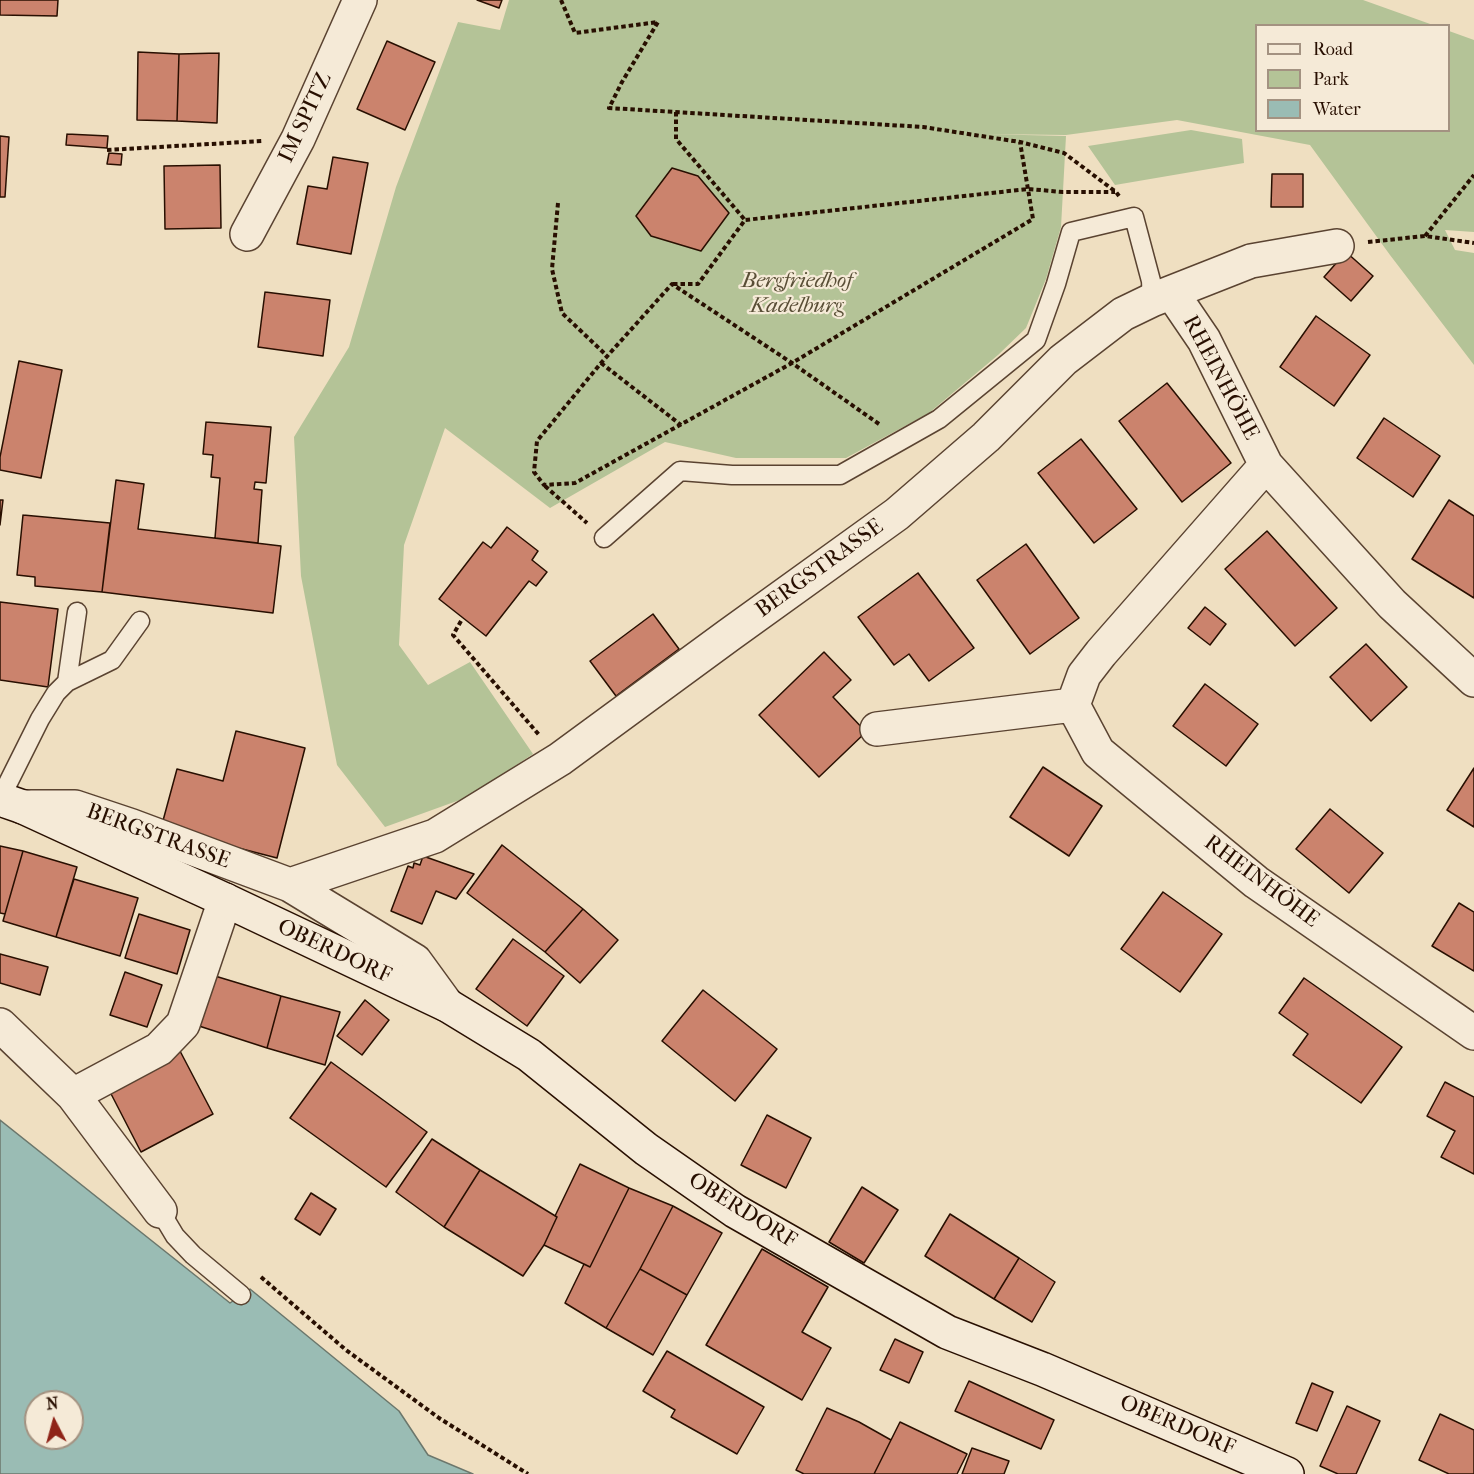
<!DOCTYPE html>
<meta charset="utf-8">
<style>
body{margin:0}
#map{position:relative;width:1474px;height:1474px;overflow:hidden;background:#efdfc1;font-family:"IM FELL French Canon",serif}
canvas{display:block}
.legend{position:absolute;left:1255px;top:24px;width:195px;height:108px;box-sizing:border-box;background:#f5ead7;border:2px solid #a39281;margin:0;padding:8px 10px;list-style:none;font-size:18px;color:#280f01}
.legend li{display:flex;align-items:center;gap:12px;height:30px}
.legend b{width:30px;border:2px solid #a39281}
.north{position:absolute;left:24px;top:1390px;width:60px;height:60px;box-sizing:border-box;background:#f5ead7;border:2px solid #a39281;border-radius:50%;rotate:354deg;font-size:16px;font-weight:700;line-height:24px;text-align:center;color:#280f01}
.north::after{content:'';display:block;margin:auto;width:21px;height:27px;background:#8f2418;clip-path:polygon(50% 0,100% 100%,50% 72%,0 100%)}
</style>
<div id="map">
<canvas width="1474" height="1474"></canvas>
<ul class="legend">
<li><b style="height:8px;background:#f5ead7"></b>Road</li>
<li><b style="height:16px;background:#b4c397"></b>Park</li>
<li><b style="height:16px;background:#9abcb4"></b>Water</li>
</ul>
<div class="north">N</div>
</div>
<script>
const g = document.querySelector('canvas').getContext('2d');
g.lineJoin = 'round';
function fill(path, color) { g.fillStyle = color; g.fill(path, 'evenodd'); }
const toPath = rows => new Path2D(rows.map(r => 'M' + r).join(''));
function strokePath(path, color, width, dash) { g.strokeStyle = color; g.lineWidth = width; g.lineCap = dash ? 'butt' : 'round'; g.setLineDash(dash || []); g.stroke(path); }
function drawText(font, color, halo, rows, align = 'center') {
  g.font = font + ' "IM FELL French Canon",serif'; g.lineWidth = 4.5; g.setLineDash([]); g.textBaseline = 'middle'; g.strokeStyle = halo; g.fillStyle = color; for (const [text, x, y, turn = 0] of rows) {
    g.save(); g.translate(x, y); g.rotate((+turn || 0) * Math.PI / 180); g.textAlign = isNaN(turn) ? turn : align; if (halo) g.strokeText(text, 0, 0); g.fillText(text, 0, 0); g.restore();
  }
}
fill(toPath([
 [509,0,1363,0,1433,25,1256,26,1256,130,1448,130,1449,31,1474,40,1474,232,1445,230,1455,250,1474,253,1474,365,1390,255,1310,145,1177,120,1066,135,982,134,1066,136,1061,227,1046,279,1026,328,998,355,929,413,846,458,736,458,665,442,550,508,445,428,404,545,399,645,428,685,470,662,533,754,468,797,385,827,337,765,301,576,294,437,349,347,396,187,458,22,500,30],
 [1191,130,1242,139,1244,163,1115,185,1088,146]
]), '#b4c397');
const water = toPath([
 [0,1120,230,1303,250,1289,399,1411,428,1455,473,1474,0,1474,0,1120],
 [36,1402,72,1402,72,1438,36,1438,36,1402]
]);
fill(water, '#9abcb4');
strokePath(water, '#6c776c', 1.5);
const building = toPath([
 [0,0,58,0,57,16,0,15,0,0],
 [477,0,502,0,499,8,477,0],
 [387,41,435,62,405,130,357,109,387,41],
 [138,52,179,54,177,121,137,120,138,52],
 [219,53,217,123,177,121,179,54,219,53],
 [67,134,108,136,107,148,66,145,67,134],
 [0,136,9,137,5,197,0,197,0,136],
 [109,153,122,154,121,165,107,164,109,153],
 [333,157,368,163,351,254,297,244,308,186,327,189,333,157],
 [220,165,221,228,165,229,164,166,220,165],
 [672,168,698,176,729,213,701,251,651,236,636,216,672,168],
 [1272,174,1303,174,1303,207,1271,207,1272,174],
 [1346,252,1373,276,1351,301,1324,277,1346,252],
 [265,292,330,300,323,356,258,347,265,292],
 [1316,316,1370,355,1334,406,1280,367,1316,316],
 [19,361,62,370,41,478,0,470,0,457,19,361],
 [1167,383,1231,463,1182,502,1119,421,1167,383],
 [1384,418,1440,456,1413,497,1357,458,1384,418],
 [206,422,271,427,266,483,255,482,254,489,262,490,258,543,215,538,220,478,211,477,213,455,203,454,206,422],
 [1081,439,1137,509,1094,543,1038,473,1081,439],
 [116,480,144,484,138,529,281,546,273,613,102,592,116,480],
 [0,500,3,500,0,525,0,500],
 [1449,500,1474,516,1474,598,1412,559,1449,500],
 [23,515,110,523,102,592,35,586,35,577,17,575,23,515],
 [507,527,538,551,532,560,547,572,536,586,529,581,486,636,439,599,483,542,491,548,507,527],
 [1267,531,1337,608,1295,646,1225,569,1267,531],
 [1026,544,1079,618,1030,654,977,580,1026,544],
 [918,573,974,648,929,681,909,654,894,665,858,617,918,573],
 [0,602,58,609,48,687,0,680,0,602],
 [1205,607,1226,624,1210,645,1188,628,1205,607],
 [653,614,679,649,616,696,590,661,653,614],
 [1366,644,1407,687,1371,721,1330,677,1366,644],
 [824,652,851,680,833,697,866,732,819,777,759,715,824,652],
 [1205,684,1258,724,1226,766,1173,726,1205,684],
 [236,731,305,748,277,858,161,828,177,769,223,781,236,731],
 [1043,767,1102,806,1069,856,1010,817,1043,767],
 [1474,768,1474,827,1447,810,1474,768],
 [1330,809,1383,853,1349,893,1296,849,1330,809],
 [502,845,583,909,545,952,467,893,502,845],
 [0,846,23,851,5,914,0,913,0,846],
 [23,851,77,867,56,937,3,921,23,851],
 [423,856,474,874,456,899,436,891,422,924,391,911,408,866,413,868,414,863,420,865,423,856],
 [74,879,138,898,120,956,56,937,74,879],
 [1163,892,1222,934,1180,992,1121,949,1163,892],
 [1459,903,1474,912,1474,971,1432,946,1459,903],
 [583,909,618,940,580,983,545,952,583,909],
 [139,914,190,930,177,974,125,958,139,914],
 [513,939,564,976,527,1026,476,989,513,939],
 [0,954,48,967,40,995,0,983,0,954],
 [125,972,162,985,147,1027,110,1015,125,972],
 [215,976,281,996,267,1048,199,1026,215,976],
 [1304,978,1402,1047,1361,1103,1293,1055,1308,1034,1279,1013,1304,978],
 [703,990,777,1049,735,1101,662,1041,703,990],
 [281,996,340,1012,325,1065,267,1048,281,996],
 [365,1000,389,1020,362,1055,337,1036,365,1000],
 [180,1051,213,1114,141,1152,108,1088,180,1051],
 [331,1062,427,1132,386,1187,290,1118,331,1062],
 [1445,1082,1474,1097,1474,1174,1441,1157,1455,1131,1427,1116,1445,1082],
 [767,1115,811,1138,786,1188,741,1165,767,1115],
 [432,1139,480,1170,444,1227,396,1192,432,1139],
 [580,1164,629,1188,590,1267,544,1245,557,1217,555,1216,580,1164],
 [480,1170,557,1217,544,1245,523,1276,444,1227,480,1170],
 [862,1187,898,1210,864,1263,829,1242,862,1187],
 [629,1188,673,1206,640,1269,606,1328,565,1303,584,1264,590,1267,629,1188],
 [311,1193,336,1209,320,1235,295,1219,311,1193],
 [673,1206,722,1233,687,1295,640,1269,673,1206],
 [950,1214,1019,1258,994,1299,925,1256,950,1214],
 [762,1249,828,1287,802,1332,831,1348,802,1400,706,1345,762,1249],
 [1019,1258,1055,1282,1032,1322,994,1299,1019,1258],
 [640,1269,687,1295,653,1355,606,1328,640,1269],
 [895,1339,923,1352,909,1383,880,1370,895,1339],
 [667,1351,764,1407,737,1454,671,1417,675,1410,643,1391,667,1351],
 [969,1381,1054,1420,1041,1449,955,1411,969,1381],
 [1312,1383,1333,1392,1317,1431,1296,1423,1312,1383],
 [1347,1406,1380,1421,1356,1474,1338,1474,1320,1466,1347,1406],
 [827,1408,859,1422,891,1440,874,1474,804,1474,796,1470,827,1408],
 [1440,1414,1474,1430,1474,1474,1449,1474,1419,1460,1440,1414],
 [900,1422,967,1454,957,1474,874,1474,900,1422],
 [972,1448,1009,1461,1004,1474,962,1474,972,1448]
]);
fill(building, '#cb836d');
strokePath(building, '#280f01', 1.5);
const lane = toPath([
 [604,538,680,471,732,475,840,475,939,419,1036,340,1056,284,1071,232,1134,217,1151,281,1152,300],
 [67,682,77,612],
 [0,799,40,719,56,693,67,682,112,660,140,621],
 [160,1211,175,1236,193,1255,241,1295]
]);
const street = toPath([
 [247,234,298,139,360,0],
 [1172,293,1204,340,1266,465,1392,604,1474,680],
 [1266,465,1101,653,1084,675,1073,705,1098,752,1256,882,1474,1033],
 [877,729,1073,705],
 [23,807,75,807,132,826,290,885,415,961,447,1005],
 [290,885,435,836,560,759,729,635,897,514,986,437,1063,360,1123,314,1152,300,1251,261,1337,246],
 [0,1025,73,1095,160,1211],
 [73,1095,159,1049,183,1024,225,900]
]);
const secondary = toPath([
 [0,799,23,807,225,900,447,1005,529,1055,646,1149,735,1211,947,1332,1042,1369,1287,1474]
]);
strokePath(lane, '#5a4331', 21);
strokePath(street, '#5a4331', 36);
strokePath(secondary, '#280f01', 36);
strokePath(toPath([
 [561,0,575,33,658,22,622,82,609,108,923,127,1020,142,1064,153,1116,192,1119,196],
 [676,112,676,139,745,220],
 [107,150,262,141],
 [558,203,552,269,562,313,604,353],
 [1425,236,1474,175],
 [1368,242,1425,236,1474,243],
 [673,284,698,284,745,220,1028,189,1063,192,1115,192],
 [601,363,681,425],
 [879,424,792,363,672,284,601,363,537,441,534,472,544,485,575,483,792,363,1033,219,1020,142],
 [545,486,587,523],
 [461,621,453,635,540,736],
 [261,1277,346,1350,439,1418,528,1474]
]), '#280f01', 4, [4.5, 3]);
strokePath(lane, '#f5ead7', 18);
strokePath(street, '#f5ead7', 33);
strokePath(secondary, '#f5ead7', 33);
drawText('22px', '#280f01', '#f5ead7', [
 ["IM SPITZ",306,118,-65],
 ["RHEINHÖHE",1220,378,62],
 ["BERGSTRASSE",820,569,-36],
 ["BERGSTRASSE",158,837,20],
 ["RHEINHÖHE",1261,882,37],
 ["OBERDORF",334,952,25],
 ["OBERDORF",742,1211,32],
 ["OBERDORF",1177,1426,23]
]);
drawText('italic 22px', '#594e36', '#f5ead7', [
 ["Bergfriedhof",797,282],
 ["Kadelburg",797,307]
]);
</script>
